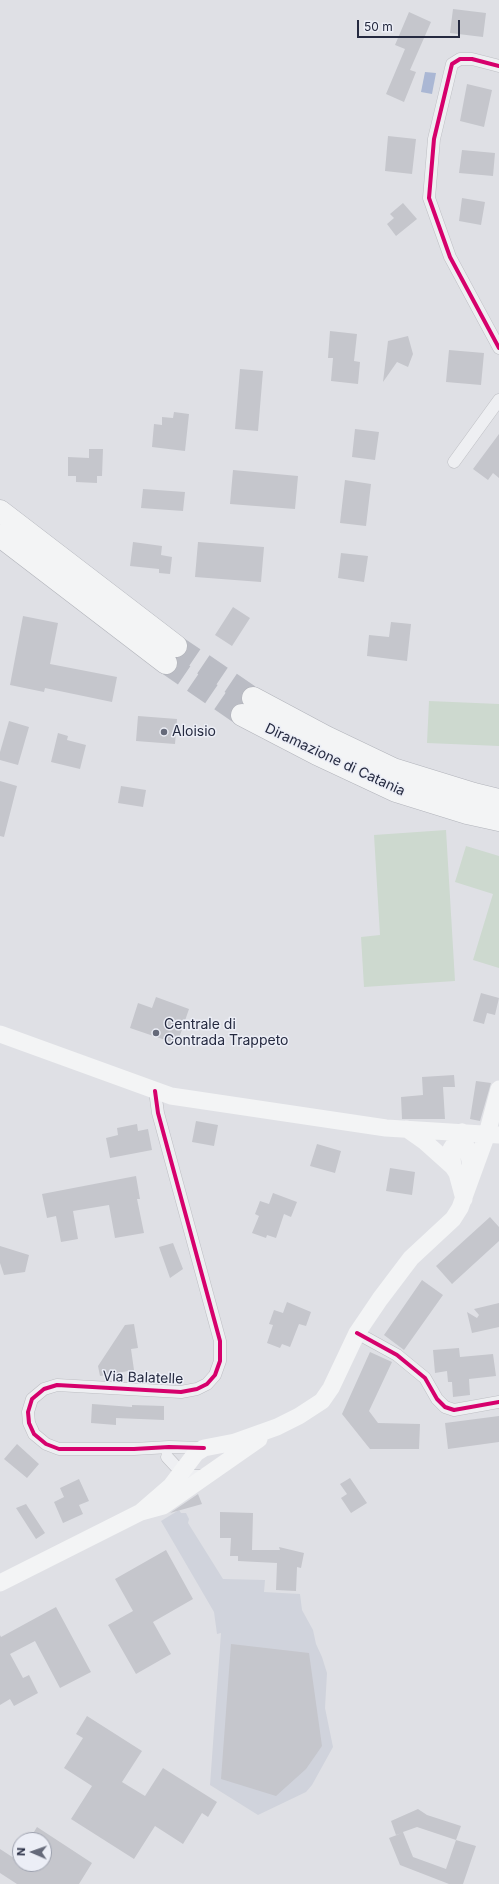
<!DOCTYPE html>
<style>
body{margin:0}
#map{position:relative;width:499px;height:1884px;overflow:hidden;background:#dfe0e5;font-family:Inter,sans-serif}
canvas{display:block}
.north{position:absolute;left:12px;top:1832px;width:40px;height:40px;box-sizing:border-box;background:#eceef6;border:1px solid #9ca0ad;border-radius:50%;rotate:272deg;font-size:11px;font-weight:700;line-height:16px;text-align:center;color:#252a40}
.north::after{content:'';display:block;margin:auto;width:14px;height:18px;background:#666a7a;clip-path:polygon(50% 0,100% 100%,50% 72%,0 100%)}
.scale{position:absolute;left:357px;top:20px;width:103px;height:18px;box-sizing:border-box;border:2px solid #252a40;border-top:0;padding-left:5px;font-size:12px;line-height:14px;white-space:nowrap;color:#252a40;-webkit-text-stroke:3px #eceef6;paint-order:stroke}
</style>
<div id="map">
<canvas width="499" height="1884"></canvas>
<div class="north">N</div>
<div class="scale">50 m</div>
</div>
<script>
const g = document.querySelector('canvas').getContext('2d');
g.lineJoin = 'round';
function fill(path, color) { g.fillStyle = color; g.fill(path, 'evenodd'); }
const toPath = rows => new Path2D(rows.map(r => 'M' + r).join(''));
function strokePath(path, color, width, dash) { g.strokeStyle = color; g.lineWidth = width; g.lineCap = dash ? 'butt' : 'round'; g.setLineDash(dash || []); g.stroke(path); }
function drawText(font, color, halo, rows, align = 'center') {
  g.font = font + ' Inter,sans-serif'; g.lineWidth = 3; g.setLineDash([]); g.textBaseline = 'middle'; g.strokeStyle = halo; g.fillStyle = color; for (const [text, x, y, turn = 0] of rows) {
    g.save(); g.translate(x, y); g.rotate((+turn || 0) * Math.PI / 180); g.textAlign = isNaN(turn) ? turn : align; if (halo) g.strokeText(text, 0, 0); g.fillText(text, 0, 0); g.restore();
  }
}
fill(toPath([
 [179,1510,181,1513,186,1513,189,1519,188,1523,223,1579,265,1580,264,1592,300,1594,302,1610,313,1630,316,1644,322,1657,327,1673,325,1708,333,1747,312,1785,306,1792,258,1815,210,1785,221,1633,217,1634,214,1612,161,1521]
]), '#d0d3dc');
fill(toPath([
 [429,701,499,704,499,746,427,743],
 [446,830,455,981,364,987,361,937,380,935,374,835],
 [466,846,499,856,499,968,473,960,493,894,455,882]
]), '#cdd9cf');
fill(toPath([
 [425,72,436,73,432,94,421,92]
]), '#aab7d4');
fill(toPath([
 [453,9,486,13,483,37,450,33],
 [409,12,431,22,410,70,416,72,404,102,386,94,405,49,395,45],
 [467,84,492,90,484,127,460,121],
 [388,136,416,139,412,174,385,171],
 [462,150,495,153,493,176,459,173],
 [462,198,485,202,481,225,459,221],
 [403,203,417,219,396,236,387,224,394,218,390,214],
 [330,331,357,334,354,361,360,362,358,384,331,381,333,358,328,358],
 [408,336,413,354,408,367,397,362,383,382,388,341],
 [449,350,484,353,481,385,446,382],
 [240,369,263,371,258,431,235,429],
 [174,412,189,414,185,451,152,447,154,424,162,425,162,417,173,418],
 [355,429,379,432,375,460,352,457],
 [499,434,499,478,493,473,488,480,473,469],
 [89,449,103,449,102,476,97,476,97,483,76,482,76,476,68,476,68,457,89,458],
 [233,470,298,476,295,509,230,504],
 [345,480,371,484,366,526,340,523],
 [143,489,185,492,183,511,141,508],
 [133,542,162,546,161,555,172,557,170,574,159,573,159,569,130,566],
 [198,542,264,547,261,582,195,577],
 [341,553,368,556,364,582,338,578],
 [233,607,250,618,232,646,215,635],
 [23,616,58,623,50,664,117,677,112,702,45,688,44,692,10,685],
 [391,622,411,624,407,661,367,656,369,635,389,637],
 [138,716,177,719,175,744,136,741],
 [9,721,29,727,18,765,0,760,0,752],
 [58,733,68,736,67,740,86,745,80,769,51,762],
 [0,781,17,786,4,837,0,836],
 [121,786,146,790,143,807,118,803],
 [481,993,499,998,495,1015,487,1013,484,1024,473,1021],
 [156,997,189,1009,177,1044,130,1028,138,1003,152,1008],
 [454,1075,455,1087,443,1087,445,1119,402,1119,401,1097,423,1095,422,1077],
 [476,1081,491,1083,480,1121,470,1119],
 [196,1121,218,1125,214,1146,192,1142],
 [137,1124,138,1131,148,1129,152,1150,110,1158,106,1138,118,1135,117,1128],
 [317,1144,341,1151,335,1173,310,1166],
 [390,1168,415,1172,412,1195,386,1191],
 [136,1176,140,1199,137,1199,144,1233,115,1238,109,1205,73,1211,78,1239,61,1242,56,1216,47,1218,42,1194],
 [273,1193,297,1202,291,1217,284,1214,276,1238,267,1235,266,1238,252,1233,259,1216,255,1214,260,1201,269,1204],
 [490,1217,499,1227,499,1241,452,1284,436,1266],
 [173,1243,183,1269,170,1278,159,1247],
 [0,1246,29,1255,25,1272,4,1275,0,1263],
 [422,1280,443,1295,404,1350,384,1335],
 [287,1302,311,1312,306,1326,299,1324,290,1347,282,1344,280,1348,267,1343,273,1325,269,1324,274,1310,283,1313],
 [499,1303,499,1327,472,1333,467,1312,477,1318,479,1315,474,1309],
 [134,1324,138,1348,131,1349,134,1370,100,1376,98,1366,125,1325],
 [459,1348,460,1357,493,1354,496,1376,469,1379,470,1395,453,1397,452,1382,448,1382,447,1371,435,1373,433,1350],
 [370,1352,392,1362,369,1411,378,1423,420,1424,419,1449,370,1449,342,1414],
 [92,1404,132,1407,132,1405,164,1406,164,1420,116,1418,116,1425,91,1423],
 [499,1416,499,1442,448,1449,445,1423],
 [17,1444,39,1464,27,1478,4,1459],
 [350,1478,367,1503,351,1513,341,1498,347,1494,340,1484],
 [79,1479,89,1501,79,1505,83,1514,63,1523,54,1502,64,1497,60,1488],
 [198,1494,202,1504,170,1513],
 [26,1504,45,1533,36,1539,16,1508],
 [220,1512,253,1513,252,1550,280,1550,279,1547,304,1553,301,1568,297,1567,296,1591,276,1590,277,1563,238,1561,238,1556,230,1556,231,1538,220,1538],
 [166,1550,193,1599,153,1622,171,1654,136,1674,108,1625,133,1611,115,1579],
 [56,1607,91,1672,60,1688,35,1641,10,1654,23,1678,29,1675,38,1693,14,1706,10,1699,0,1705,0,1635,1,1637],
 [231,1644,309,1653,322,1746,306,1769,276,1796,221,1779],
 [87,1716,142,1751,122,1782,145,1796,163,1768,217,1802,208,1817,202,1813,183,1844,155,1826,134,1859,71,1819,92,1786,64,1768,83,1738,76,1734],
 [418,1809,427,1815,461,1826,456,1840,476,1846,463,1884,449,1884,400,1865,389,1838,402,1833,396,1835,391,1821],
 [417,1827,456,1840,446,1869,413,1857,403,1832],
 [37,1827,92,1863,79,1884,17,1884,0,1873,0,1849,20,1862,20,1864,23,1864,33,1870,36,1864,44,1864,44,1840,29,1840]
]), '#c5c6cc');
strokePath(toPath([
 [176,646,253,698],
 [166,663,242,715]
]), '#babcc4', 22, [22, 11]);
const street = toPath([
 [499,66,472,59,460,59,452,64,434,139,429,198,450,257,499,348],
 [454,462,499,400],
 [155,1091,158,1113,220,1341,220,1361,215,1375,207,1384,197,1389,181,1392,57,1385,44,1389,32,1399,28,1412,29,1423,34,1434,46,1444,59,1449,134,1449,169,1447,204,1448],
 [357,1333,397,1355,425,1378,437,1399,445,1407,454,1410,499,1402],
 [167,1457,181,1472,188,1476,206,1476]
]);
const highway = toPath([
 [0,511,176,646],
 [0,536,166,663],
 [253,698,326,737,393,769,474,794,499,800],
 [242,715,317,754,396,791,467,813,499,820]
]);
strokePath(street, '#bdbec3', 13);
strokePath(highway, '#b1b3ba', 23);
strokePath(street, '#eeeff2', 12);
strokePath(toPath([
 [0,1034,171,1096,386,1128,499,1135],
 [407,1129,424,1141,453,1167,457,1173,464,1199],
 [462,1132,470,1160,471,1172],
 [453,1167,451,1149,462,1132],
 [141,1512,171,1486,196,1453,204,1448,235,1442,277,1427,299,1416,322,1401,331,1388,357,1333,380,1299,411,1258,453,1219,460,1208,487,1134,499,1089],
 [0,1583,141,1512,163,1506,259,1439]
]), '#f3f4f5', 17);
strokePath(highway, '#f3f4f5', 22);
strokePath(toPath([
 [499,66,472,59,460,59,452,64,434,139,429,198,450,257,499,348],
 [155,1091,158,1113,220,1341,220,1361,215,1375,207,1384,197,1389,181,1392,57,1385,44,1389,32,1399,28,1412,29,1423,34,1434,46,1444,59,1449,134,1449,169,1447,204,1448],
 [357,1333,397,1355,425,1378,437,1399,445,1407,454,1410,499,1402]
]), '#d6006c', 4);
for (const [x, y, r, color] of [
 [164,732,4,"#666a7a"],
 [156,1033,4,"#666a7a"]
]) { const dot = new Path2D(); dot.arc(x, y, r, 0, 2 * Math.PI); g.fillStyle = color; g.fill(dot); strokePath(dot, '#eceef6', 1.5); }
drawText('14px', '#252a40', '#eceef6', [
 ["Aloisio",172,732],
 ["Centrale di",164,1025],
 ["Contrada Trappeto",164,1041]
], 'left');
drawText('14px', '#252a40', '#eceef6', [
 ["Diramazione di Catania",335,760,25],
 ["Via Balatelle",143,1378,2]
]);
</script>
